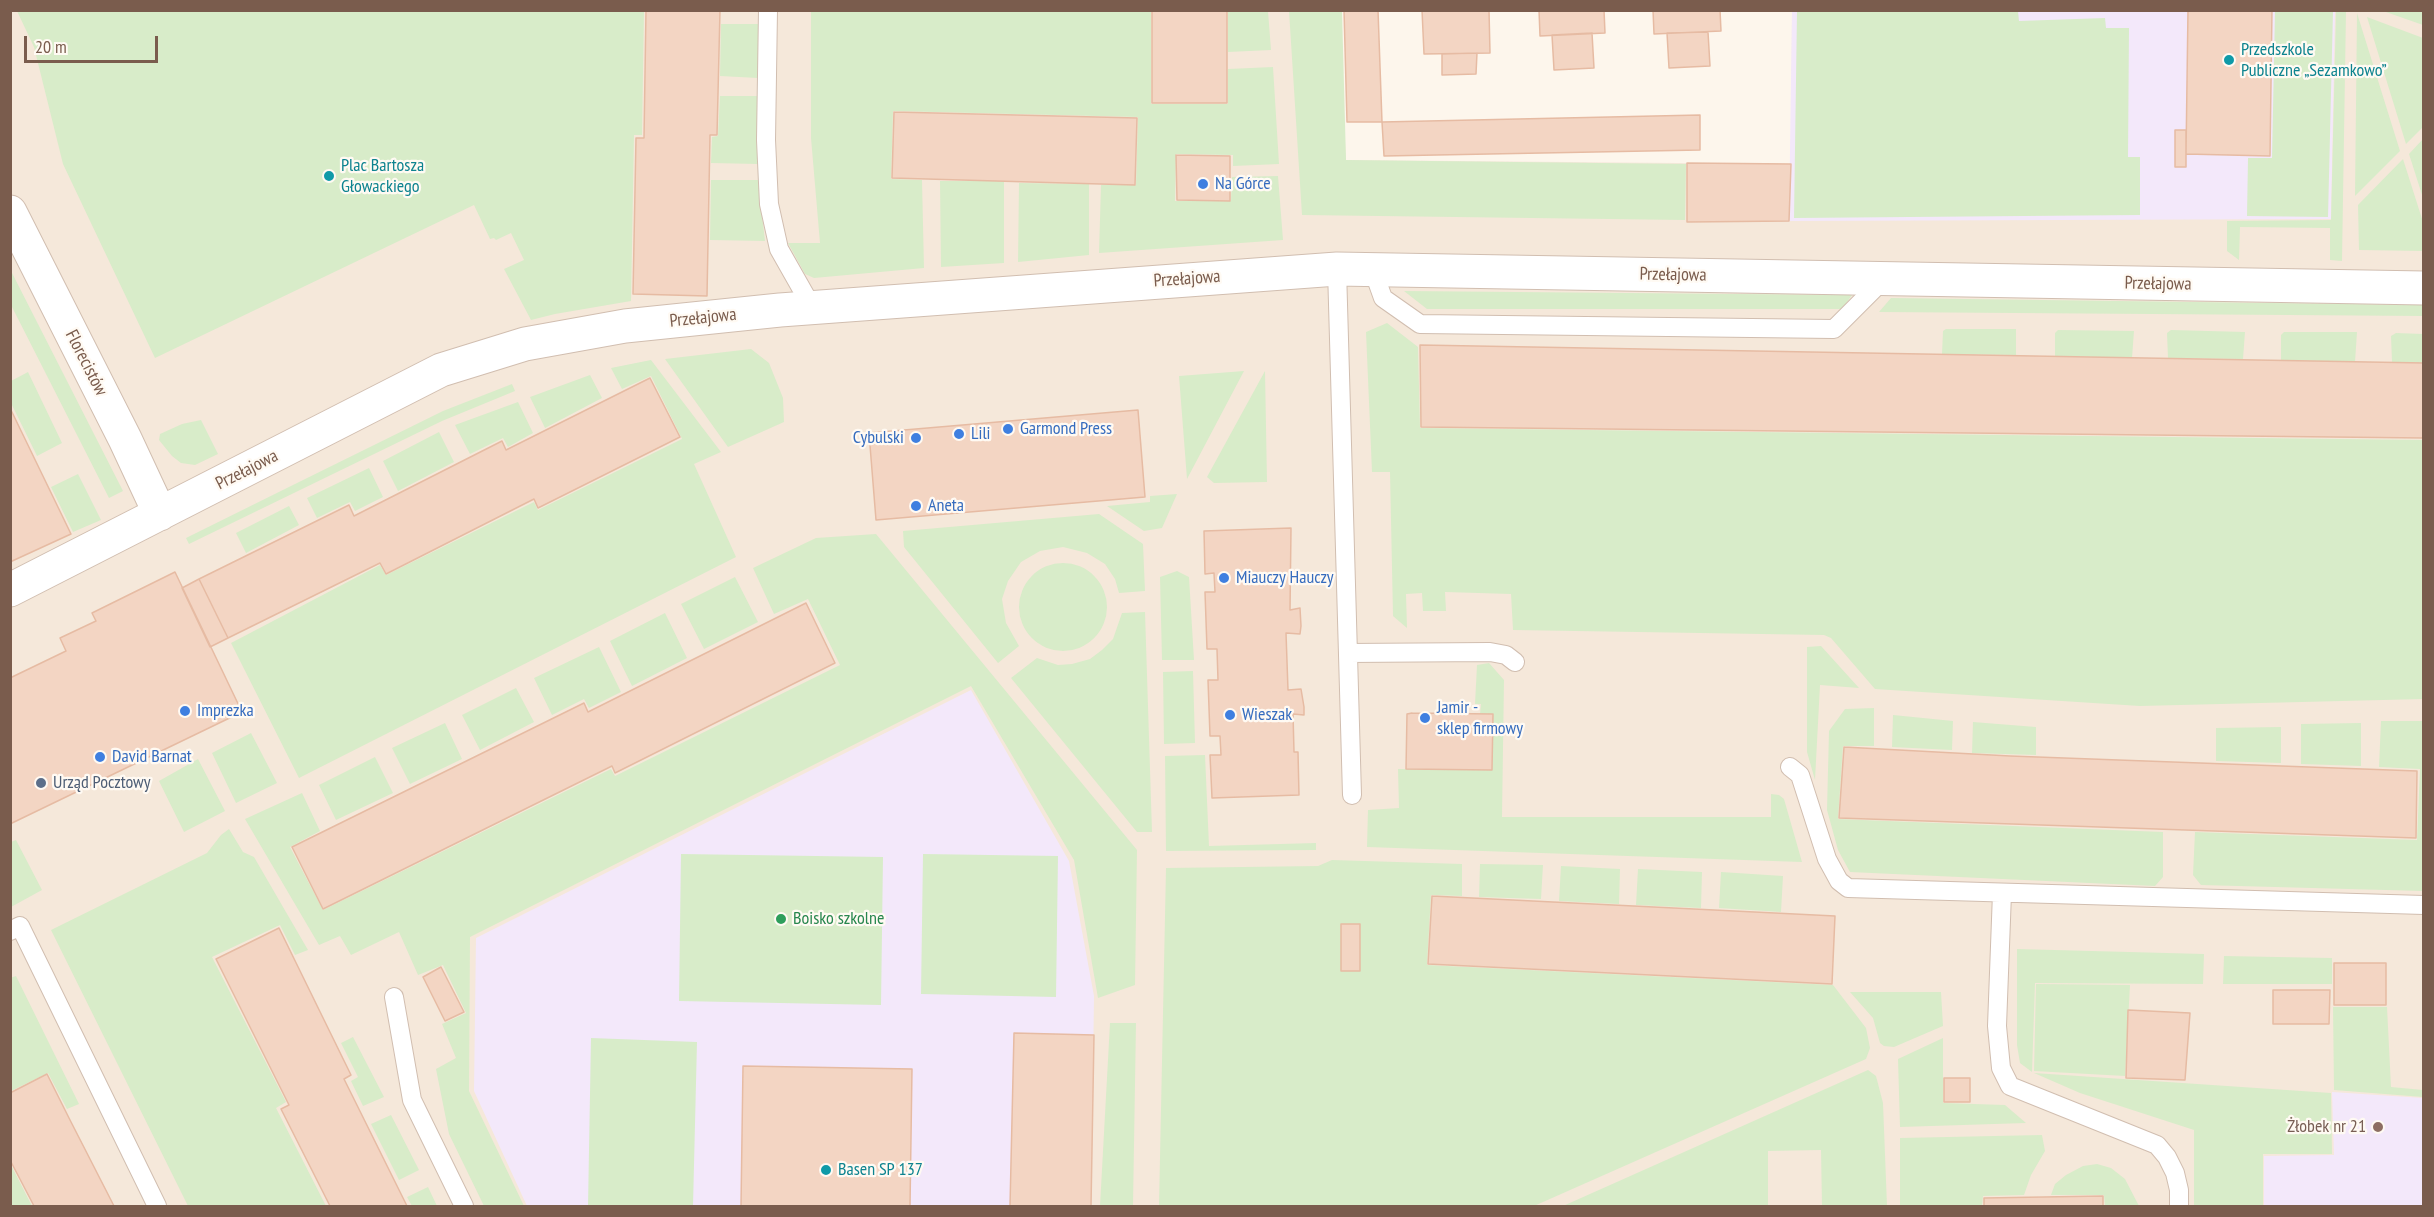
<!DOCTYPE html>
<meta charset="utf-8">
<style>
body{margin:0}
#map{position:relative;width:2434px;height:1217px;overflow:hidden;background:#fdf6ec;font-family:"PT Sans Narrow",sans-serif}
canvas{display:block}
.frame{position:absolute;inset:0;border:12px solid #7a5c4d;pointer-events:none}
.scale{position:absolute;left:24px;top:36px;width:134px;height:27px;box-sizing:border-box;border:3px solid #7a5c4d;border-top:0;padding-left:8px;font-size:18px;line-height:21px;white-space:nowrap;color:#7a5c4d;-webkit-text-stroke:4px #fffaf3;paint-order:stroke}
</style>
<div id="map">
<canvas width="2434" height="1217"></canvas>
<div class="frame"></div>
<div class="scale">20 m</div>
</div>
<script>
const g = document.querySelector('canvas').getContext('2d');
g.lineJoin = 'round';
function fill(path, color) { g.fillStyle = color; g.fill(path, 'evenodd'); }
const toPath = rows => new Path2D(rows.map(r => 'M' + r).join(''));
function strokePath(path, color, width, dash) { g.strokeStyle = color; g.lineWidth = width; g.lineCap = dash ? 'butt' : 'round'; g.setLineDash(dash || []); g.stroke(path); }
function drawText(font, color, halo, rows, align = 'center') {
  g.font = font + ' "PT Sans Narrow",sans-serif'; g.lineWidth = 4.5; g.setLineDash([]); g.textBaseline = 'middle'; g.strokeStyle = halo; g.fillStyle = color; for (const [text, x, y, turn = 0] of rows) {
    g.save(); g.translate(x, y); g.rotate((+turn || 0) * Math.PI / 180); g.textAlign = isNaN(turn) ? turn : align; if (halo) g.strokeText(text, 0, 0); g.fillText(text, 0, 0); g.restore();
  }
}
fill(toPath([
 [10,11,1338,11,1346,160,1791,164,1792,11,2423,11,2423,1206,11,1206]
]), '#f5e8da');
fill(toPath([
 [1792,11,2335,11,2331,219,1789,221],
 [971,690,1069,861,1094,996,1091,1206,527,1206,474,1091,476,938],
 [2332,1092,2423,1098,2423,1206,2264,1206,2264,1156,2334,1155]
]), '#f3e8fa');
fill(toPath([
 [17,11,644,11,642,135,634,135,631,301,555,314,531,320,504,269,524,260,511,233,496,240,494,238,490,239,474,205,155,358,63,164,34,47],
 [811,11,1151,11,1151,104,1228,104,1228,69,1273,67,1279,164,1233,166,1233,155,1176,154,1175,201,1231,201,1232,177,1278,176,1283,240,1099,253,1101,185,1136,185,1138,117,893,111,891,179,922,180,924,268,814,278,805,274,788,243,820,243,811,138],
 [1228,11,1268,11,1271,50,1228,52],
 [1289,11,1342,11,1346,160,1686,164,1685,220,1302,215],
 [1797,11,2018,11,2019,21,2105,18,2106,28,2129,28,2128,157,2140,157,2140,215,1794,218],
 [2275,11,2333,11,2328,217,2247,216,2248,158,2272,158],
 [2336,11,2346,11,2342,261,2330,260,2330,228,2240,227,2239,260,2227,251,2227,221,2331,220],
 [2383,11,2423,11,2423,25],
 [2357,13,2400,151,2355,196],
 [2367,17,2423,38,2423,127,2406,144],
 [721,24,759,24,758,78,720,76],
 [720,96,757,96,758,164,711,163,712,137,718,136],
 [2423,139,2423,198,2409,154],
 [2403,159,2423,222,2423,251,2359,250,2358,205],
 [711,180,758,180,765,241,710,240],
 [940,181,1004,181,1004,263,941,267],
 [1019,183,1089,184,1089,255,1018,262],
 [10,269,123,491,109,498,11,305],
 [1404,291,1852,295,1842,309,1427,309],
 [1891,298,2423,305,2424,316,1879,312],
 [1387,323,1418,347,1420,428,2423,440,2423,699,2140,706,1875,689,1831,638,1824,635,1513,630,1511,594,1445,592,1446,611,1423,611,1422,593,1406,594,1407,628,1393,616,1390,472,1372,472,1366,332],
 [1946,329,2016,329,2016,355,1942,354,1943,331],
 [2058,330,2134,331,2132,358,2055,356,2055,333],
 [2171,330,2245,332,2243,359,2168,358,2167,333],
 [2284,332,2357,332,2355,362,2281,360,2281,335],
 [2396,333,2423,334,2423,363,2392,362,2391,336],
 [751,349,769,363,783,398,784,422,728,447,665,359],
 [651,360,721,452,694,464,736,557,299,778,231,643,380,565,386,575,534,502,538,510,682,439,651,376,622,389,611,368],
 [1244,371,1187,479,1179,376],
 [1265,371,1267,482,1214,483,1207,477],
 [28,372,62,443,37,456,11,403,11,381],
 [590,375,602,398,545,428,530,397],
 [512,384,515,391,442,421,189,544,186,538,295,484,443,411],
 [518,402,533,433,508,447,503,438,470,454,455,425],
 [201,420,218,454,195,465,181,463,172,456,159,440,160,434,182,424],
 [439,432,454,462,398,491,383,461],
 [369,468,383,497,355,511,350,502,317,518,307,498],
 [78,474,101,520,73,532,51,487],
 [1177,494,1162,528,1144,531,1107,506,1150,502,1150,496],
 [289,506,299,525,246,553,236,533],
 [1099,514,1143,544,1145,591,1119,593,1115,579,1105,564,1087,553,1063,547,1040,551,1021,562,1008,581,1002,599,1006,623,1019,646,998,663,904,547,903,531],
 [876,534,1137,850,1135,985,1098,998,1074,860,971,686,470,937,469,1091,524,1206,484,1206,449,1134,436,1069,456,1058,442,1024,466,1013,443,965,418,975,399,932,351,955,340,936,319,945,245,819,302,793,320,831,290,847,323,910,611,769,615,776,840,665,808,599,774,614,753,568,816,538],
 '1019 607a44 44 0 1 1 88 0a44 44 0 1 1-88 0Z',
 [1177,571,1189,577,1194,660,1162,660,1160,577],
 [735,577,758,622,704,649,681,604],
 [1145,612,1152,832,1137,832,1011,678,1037,658,1058,665,1072,664,1090,659,1102,650,1113,639,1122,613],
 [665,613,687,658,632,686,610,641],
 [1821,646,1859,688,1820,685,1815,780,1807,752,1807,647],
 [599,647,621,692,589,708,584,699,552,715,534,678],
 [1489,663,1504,680,1502,817,1771,817,1771,794,1779,795,1784,799,1802,862,1367,847,1368,810,1399,808,1398,769,1492,770,1493,714,1480,714,1481,704,1475,704,1477,665],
 [1193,671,1195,743,1164,744,1163,672],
 [516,688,534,722,480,750,462,715],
 [1874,708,1874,746,1843,746,1838,819,2163,832,2163,877,2155,886,1850,872,1838,850,1827,810,1829,731,1845,709],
 [1893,715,1953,721,1952,750,1892,747],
 [2381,721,2423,721,2423,891,2201,885,2193,875,2195,832,2417,840,2420,769,2379,767],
 [1973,722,2036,727,2036,755,1972,753],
 [445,723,462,759,410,784,392,748],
 [2361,723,2361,766,2301,764,2301,724],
 [2281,727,2281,763,2216,761,2216,728],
 [251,733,277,783,236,803,212,753],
 [1205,755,1209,846,1316,843,1316,850,1166,851,1165,756],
 [375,757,393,793,336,820,319,785],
 [198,759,225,811,184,832,159,781],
 [229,829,243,852,254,857,308,950,295,955,280,925,212,957,286,1102,276,1108,326,1206,188,1206,51,930,207,853,221,835],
 [16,840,42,890,11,907,11,842],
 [681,854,883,857,881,1005,679,1001],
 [923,854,1058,856,1056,997,921,994],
 [1332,860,1462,864,1462,896,1431,895,1427,965,1833,985,1866,1028,1870,1048,1866,1059,1534,1206,1159,1206,1166,868,1318,866],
 [1480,864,1543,865,1541,899,1479,897],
 [1561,866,1620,869,1619,904,1559,901],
 [1638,869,1702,872,1701,908,1636,905],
 [1721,872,1783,876,1781,912,1719,908],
 [2017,949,2204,954,2203,984,2035,983,2032,1072,2020,1063,2017,1045],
 [2224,956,2332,958,2332,984,2223,984],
 [16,976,79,1104,67,1109,48,1073,11,1091,10,978],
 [2036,984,2130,985,2125,1076,2034,1071],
 [1850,992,1941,992,1943,1026,1894,1047,1884,1046,1880,1043,1873,1018],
 [2333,1007,2387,1007,2391,1087,2423,1090,2423,1097,2334,1090],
 [1110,1023,1136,1023,1133,1206,1100,1206],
 [353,1037,384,1097,363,1106,351,1081,358,1077,341,1043],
 [591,1038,697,1042,693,1206,588,1206],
 [1943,1038,1943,1103,2005,1105,2026,1123,1900,1127,1898,1059],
 [1868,1070,1876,1076,1883,1103,1887,1206,1822,1206,1821,1150,1768,1151,1768,1206,1563,1206],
 [2034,1073,2331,1093,2332,1154,2263,1154,2263,1206,2194,1206,2194,1130,2080,1093],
 [391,1115,419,1170,399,1180,371,1124],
 [2042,1135,2045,1151,2031,1175,2024,1195,1983,1196,1982,1206,1900,1206,1900,1138],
 [2097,1164,2111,1168,2125,1179,2139,1206,2105,1206,2104,1195,2051,1195,2055,1184,2066,1175,2083,1166],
 [10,1165,11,1165,32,1206,11,1206],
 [428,1187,437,1206,412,1206,407,1197]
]), '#d8ecc9');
const building = toPath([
 [646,10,720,10,717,135,710,135,707,296,633,294,636,138,644,138,646,10],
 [1152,10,1227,10,1227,103,1152,103,1152,10],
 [1344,10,1378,10,1382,122,1347,122,1344,10],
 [1422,10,1489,10,1490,53,1424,54,1422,10],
 [1539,10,1604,10,1605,33,1540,36,1539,10],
 [1653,10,1720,10,1721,31,1654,34,1653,10],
 [2188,10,2272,10,2270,156,2186,154,2188,10],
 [1708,32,1710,66,1669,68,1667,33,1708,32],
 [1592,33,1594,68,1554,70,1552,35,1592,33],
 [1477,53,1476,74,1442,75,1442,54,1477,53],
 [894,112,1137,118,1135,185,892,178,894,112],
 [1700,115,1700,150,1384,156,1382,122,1700,115],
 [2175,130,2186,130,2186,167,2175,167,2175,130],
 [1176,155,1230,156,1230,201,1177,200,1176,155],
 [1687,163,1791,164,1789,221,1687,222,1687,163],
 [1420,345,2424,363,2424,438,1421,427,1420,345],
 [650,378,680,437,538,508,534,499,386,574,380,563,228,638,199,579,349,505,354,516,502,441,506,450,650,378],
 [10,408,71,534,10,562,10,408],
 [1138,410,1145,497,876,520,869,433,1138,410],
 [1291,528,1290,610,1300,608,1301,626,1300,634,1286,633,1288,690,1301,689,1304,707,1304,715,1293,714,1294,752,1298,752,1299,795,1212,798,1210,755,1221,755,1220,736,1210,736,1208,680,1218,680,1217,649,1207,649,1205,592,1215,592,1214,573,1205,574,1204,531,1291,528],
 [175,572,242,712,10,824,10,678,66,651,60,638,96,621,92,613,175,572],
 [199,579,228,638,210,647,182,588,199,579],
 [806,603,835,663,615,773,612,766,323,909,292,847,584,703,588,712,806,603],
 [1412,713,1493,714,1492,770,1406,769,1407,714,1412,713],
 [1844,747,2010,756,2417,771,2416,838,1839,818,1844,747],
 [1432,896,1835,916,1832,984,1428,964,1432,896],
 [1341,924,1360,924,1360,971,1341,971,1341,924],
 [279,928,351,1075,344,1079,407,1206,330,1206,281,1109,289,1105,216,959,279,928],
 [2334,963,2386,963,2386,1005,2334,1005,2334,963],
 [441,967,464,1012,445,1021,423,977,441,967],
 [2273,990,2330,990,2329,1024,2273,1024,2273,990],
 [2128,1010,2190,1013,2185,1080,2126,1078,2128,1010],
 [1014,1033,1094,1035,1091,1206,1010,1206,1014,1033],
 [743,1066,912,1069,910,1206,741,1206,743,1066],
 [47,1074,70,1120,114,1206,34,1206,10,1160,10,1093,47,1074],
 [1944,1078,1970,1078,1970,1102,1944,1102,1944,1078],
 [2103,1196,2103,1206,1984,1206,1984,1198,2103,1196]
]);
fill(building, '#f3d5c3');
strokePath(building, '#e6bba3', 1.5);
const service = toPath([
 [768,10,766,140,769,204,779,249,813,309],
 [1337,269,1352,795],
 [1373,270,1383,298,1420,324,1834,329,1884,279],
 [1348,653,1490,652,1506,655,1515,662],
 [1790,767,1800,775,1827,859,1839,881,1848,888,2424,905],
 [2002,893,1997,1026,2001,1068,2010,1086,2157,1145,2167,1157,2175,1173,2179,1190,2179,1206],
 [10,931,20,926,157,1206],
 [394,997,412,1100,464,1206]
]);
const minor = toPath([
 [10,212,125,439,160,514],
 [10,590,441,370,525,344,625,326,780,310,1337,269,2424,288]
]);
strokePath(service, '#d1beb0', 20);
strokePath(minor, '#d1beb0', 35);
strokePath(service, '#fff', 18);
strokePath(minor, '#fff', 33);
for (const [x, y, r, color] of [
 [2229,60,6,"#0f9aa8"],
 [329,176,6,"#0f9aa8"],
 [1203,184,6,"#3f7fe0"],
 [1008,429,6,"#3f7fe0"],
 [959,434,6,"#3f7fe0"],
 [916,438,6,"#3f7fe0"],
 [916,506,6,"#3f7fe0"],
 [1224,578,6,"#3f7fe0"],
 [185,711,6,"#3f7fe0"],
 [1230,715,6,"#3f7fe0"],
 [1425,718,6,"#3f7fe0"],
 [100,757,6,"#3f7fe0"],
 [41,783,6,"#5c6f8a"],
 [781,919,6,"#2e9e5b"],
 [2378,1127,6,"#8d6e63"],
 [826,1170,6,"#0f9aa8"]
]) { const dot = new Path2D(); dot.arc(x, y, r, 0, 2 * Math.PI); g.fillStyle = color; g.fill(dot); strokePath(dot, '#fffaf3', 2); }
drawText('18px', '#0d838f', '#fffaf3', [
 ["Przedszkole",2241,50],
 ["Publiczne „Sezamkowo”",2241,71],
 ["Plac Bartosza",341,166],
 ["Głowackiego",341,187],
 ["Basen SP 137",838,1170]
], 'left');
drawText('18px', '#366cbe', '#fffaf3', [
 ["Na Górce",1215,184],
 ["Garmond Press",1020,429],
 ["Lili",971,434],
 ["Cybulski",904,438,"right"],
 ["Aneta",928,506],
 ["Miauczy Hauczy",1236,578],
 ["Jamir -",1437,708],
 ["sklep firmowy",1437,729],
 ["Imprezka",197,711],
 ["Wieszak",1242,715],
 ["David Barnat",112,757]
], 'left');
drawText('18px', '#7a5c4d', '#fffaf3', [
 ["Przełajowa",1673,275,1],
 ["Przełajowa",1187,279,-4],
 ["Przełajowa",2158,284,1],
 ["Przełajowa",703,318,-6],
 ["Florecistów",86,363,63],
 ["Przełajowa",247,470,-27]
]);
drawText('18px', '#4e5e75', '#fffaf3', [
 ["Urząd Pocztowy",53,783]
], 'left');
drawText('18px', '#27864d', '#fffaf3', [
 ["Boisko szkolne",793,919]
], 'left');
drawText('18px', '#785e54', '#fffaf3', [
 ["Żłobek nr 21",2366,1127]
], 'right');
</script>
